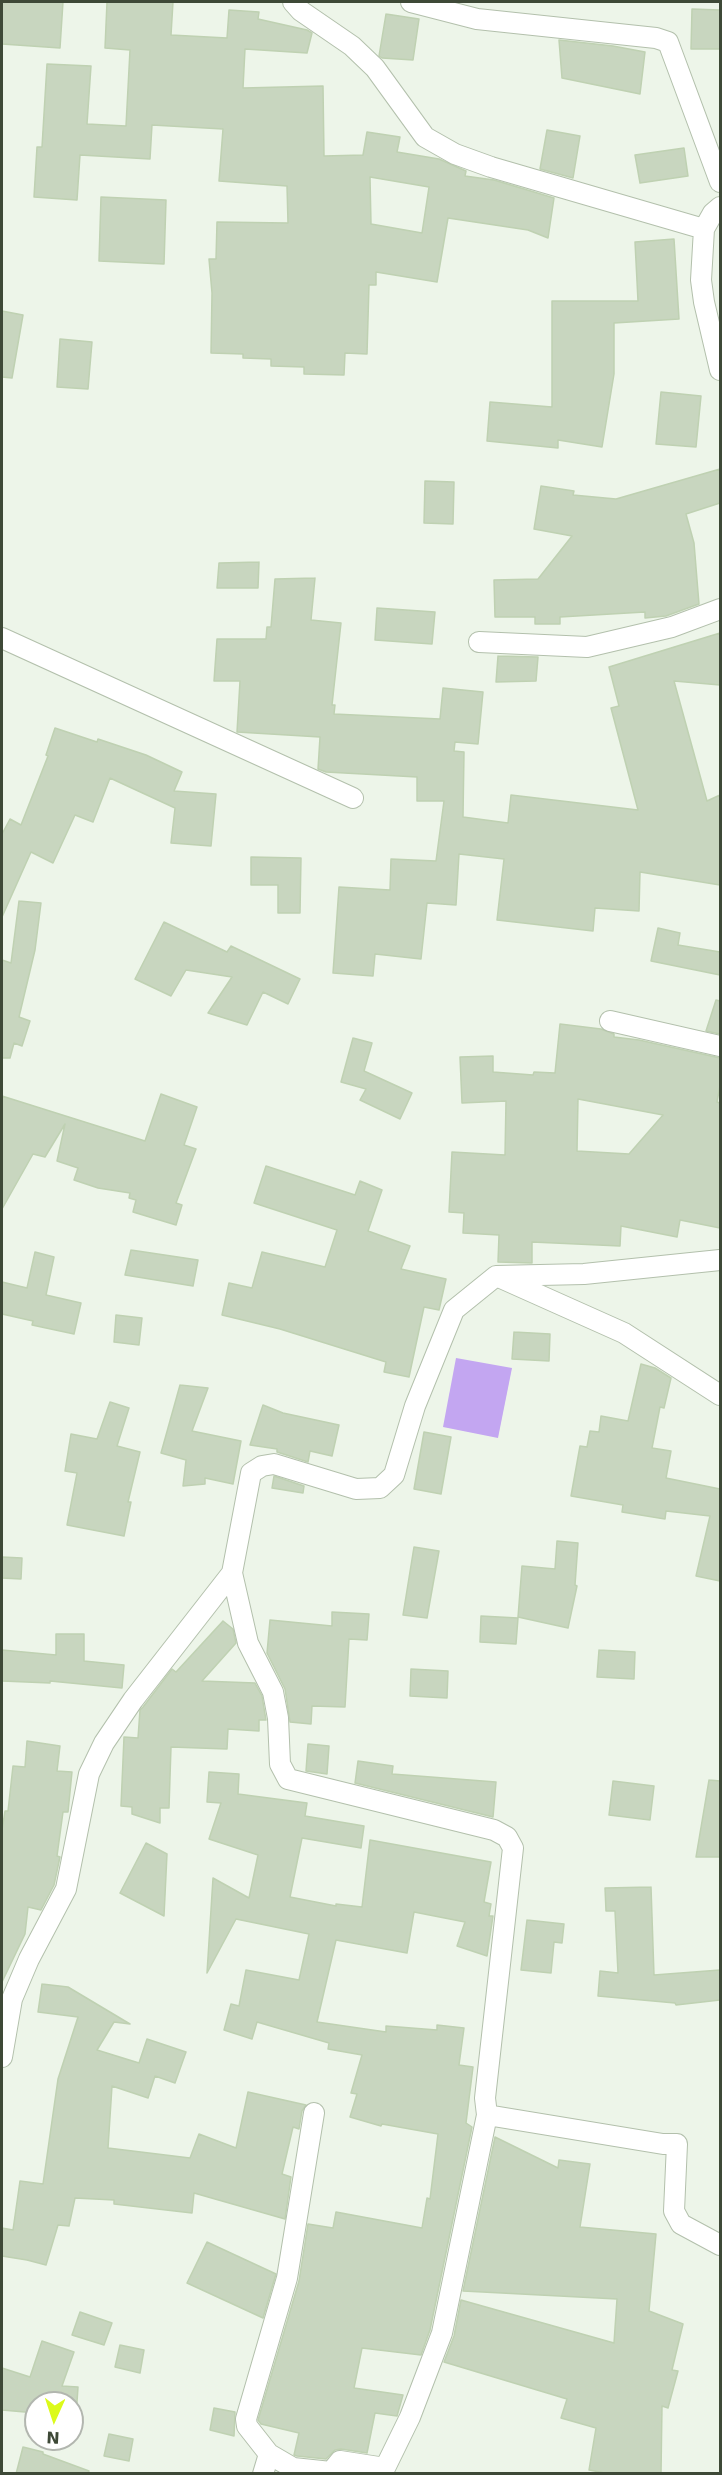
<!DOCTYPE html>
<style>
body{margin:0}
#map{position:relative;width:722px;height:2475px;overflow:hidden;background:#edf5e9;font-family:"DejaVu Sans",sans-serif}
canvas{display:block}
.frame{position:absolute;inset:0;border:3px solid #3e4937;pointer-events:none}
.north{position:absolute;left:24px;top:2391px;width:60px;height:60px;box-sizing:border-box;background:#fff;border:2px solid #b2b6af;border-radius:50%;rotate:183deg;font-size:16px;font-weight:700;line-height:24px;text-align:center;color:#3e4937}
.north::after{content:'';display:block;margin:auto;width:21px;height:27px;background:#dcfa1b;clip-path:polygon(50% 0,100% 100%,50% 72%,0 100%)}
</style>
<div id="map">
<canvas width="722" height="2475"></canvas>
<div class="frame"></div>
<div class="north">N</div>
</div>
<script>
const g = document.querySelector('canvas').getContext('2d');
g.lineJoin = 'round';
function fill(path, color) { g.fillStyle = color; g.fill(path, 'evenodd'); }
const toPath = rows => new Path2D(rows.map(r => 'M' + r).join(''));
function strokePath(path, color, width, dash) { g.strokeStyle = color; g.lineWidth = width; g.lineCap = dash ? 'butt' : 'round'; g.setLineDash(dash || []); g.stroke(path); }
fill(toPath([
 [456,1358,512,1368,498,1438,443,1427]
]), '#c3a6f1');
const building = toPath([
 [2,2,63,2,60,48,2,44,2,2],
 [107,2,173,2,171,35,227,38,229,10,259,12,258,19,307,30,312,33,307,53,245,49,243,88,323,86,324,156,363,155,367,132,400,137,397,152,439,159,466,171,465,176,494,180,554,198,548,238,528,230,448,218,437,282,376,272,376,285,369,285,367,354,345,353,344,375,304,374,304,367,271,366,271,359,243,358,243,354,211,353,212,293,209,259,216,259,217,222,288,223,287,186,219,181,223,129,152,125,150,159,80,155,77,200,34,197,37,147,42,147,47,64,91,66,87,124,126,126,130,50,105,48,107,2],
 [370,177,429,187,422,233,371,224,370,177],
 [692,9,720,10,720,49,691,49,692,9],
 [386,14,419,19,413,60,382,58,379,56,386,14],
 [559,40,613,46,645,52,640,94,562,78,559,40],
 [547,130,580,136,573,178,540,169,547,130],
 [684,148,688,176,640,183,635,155,684,148],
 [101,197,166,200,164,264,99,261,101,197],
 [674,239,679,319,614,323,614,374,602,447,558,440,558,448,487,441,490,402,552,407,552,301,638,301,635,242,674,239],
 [2,311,23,315,12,378,2,377,2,311],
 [60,339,92,342,88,389,57,387,60,339],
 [661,392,701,396,696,447,656,444,661,392],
 [720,469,720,503,686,514,694,543,699,604,666,616,645,618,645,612,560,617,560,624,535,624,535,617,495,617,494,580,538,579,572,536,534,529,541,486,574,491,573,495,616,499,720,469],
 [425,481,454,482,453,524,424,523,425,481],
 [259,562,258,588,217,588,219,563,259,562],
 [315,578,311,620,341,623,332,705,335,705,334,714,440,719,443,688,483,692,478,744,455,742,454,751,464,752,463,817,508,823,511,795,638,810,611,708,619,706,609,667,720,633,720,685,674,681,707,801,720,795,720,885,640,872,639,911,595,908,593,931,497,920,504,859,459,854,456,905,427,903,421,959,375,954,373,976,333,973,339,887,390,890,391,859,436,861,444,801,417,801,417,777,326,772,318,769,320,737,237,732,240,681,214,681,217,639,266,639,267,627,271,627,275,579,315,578],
 [377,608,435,612,432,644,375,640,377,608],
 [498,656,538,657,536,681,496,682,498,656],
 [55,728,97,742,98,739,146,755,182,772,174,791,216,794,211,846,171,843,175,808,110,778,93,822,75,815,53,863,31,852,2,917,2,834,10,819,21,825,48,756,46,755,55,728],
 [251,857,301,858,300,913,278,913,278,885,251,885,251,857],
 [19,901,41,903,35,950,19,1017,30,1021,22,1046,14,1043,10,1058,2,1058,2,960,11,963,19,901],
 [164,922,227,952,231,946,300,979,288,1004,263,992,247,1025,208,1013,232,977,186,970,171,996,135,979,164,922],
 [658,928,680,933,678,945,720,952,720,975,651,961,658,928],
 [716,1000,720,1001,720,1034,706,1031,716,1000],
 [560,1024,601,1029,614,1034,614,1037,639,1040,720,1058,720,1086,717,1102,720,1103,720,1228,680,1220,677,1237,621,1226,620,1246,532,1242,532,1263,498,1262,499,1235,463,1233,464,1213,449,1212,452,1152,505,1155,506,1101,462,1103,460,1057,493,1056,493,1072,533,1075,534,1072,555,1073,560,1024],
 [578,1099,663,1115,629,1154,577,1151,578,1099],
 [353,1038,372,1043,364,1071,412,1093,400,1119,360,1100,366,1089,341,1082,353,1038],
 [161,1094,197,1107,184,1145,196,1149,176,1203,182,1205,176,1225,133,1212,136,1200,129,1198,130,1193,98,1188,74,1180,78,1168,57,1161,65,1124,45,1157,33,1154,2,1209,2,1096,145,1141,161,1094],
 [266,1166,355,1195,360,1181,382,1190,368,1231,410,1246,401,1269,446,1279,439,1310,424,1307,409,1377,384,1372,386,1362,280,1329,222,1315,229,1283,252,1288,262,1252,325,1267,337,1230,254,1203,266,1166],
 [131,1250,198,1260,193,1286,125,1275,131,1250],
 [35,1252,54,1257,46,1295,81,1303,74,1334,32,1325,33,1321,2,1314,2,1282,27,1288,35,1252],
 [116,1315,142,1318,139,1345,114,1342,116,1315],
 [514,1332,550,1334,549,1361,512,1359,514,1332],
 [641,1364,655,1368,671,1378,664,1408,660,1407,652,1448,671,1451,666,1478,720,1489,720,1581,696,1576,710,1516,666,1511,665,1519,622,1512,623,1505,571,1496,580,1446,587,1447,590,1431,599,1432,601,1416,628,1421,641,1364],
 [180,1385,208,1388,192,1431,241,1441,233,1484,205,1478,205,1484,183,1486,186,1460,161,1453,180,1385],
 [110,1402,129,1408,117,1446,140,1452,128,1502,131,1502,124,1536,67,1525,77,1473,65,1471,71,1434,97,1439,110,1402],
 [263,1405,283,1413,339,1425,332,1456,310,1451,308,1462,277,1452,277,1449,250,1445,263,1405],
 [424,1432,451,1437,441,1494,414,1489,424,1432],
 [274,1476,304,1486,303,1493,272,1488,274,1476],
 [557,1541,578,1543,575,1585,577,1586,568,1628,518,1617,522,1566,555,1569,557,1541],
 [414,1547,439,1551,427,1618,403,1615,414,1547],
 [2,1557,22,1558,21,1579,2,1578,2,1557],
 [332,1612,369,1614,367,1640,349,1639,345,1707,312,1706,311,1724,290,1722,285,1689,267,1653,270,1620,332,1626,332,1612],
 [481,1616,518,1618,516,1644,480,1642,481,1616],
 [223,1621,233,1629,236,1643,202,1681,255,1683,262,1696,266,1720,259,1720,259,1731,228,1729,227,1749,171,1747,169,1808,160,1808,160,1823,132,1814,132,1807,121,1806,124,1737,138,1738,140,1710,143,1707,172,1669,176,1672,223,1621],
 [56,1634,84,1634,84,1661,124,1665,122,1688,50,1681,50,1683,2,1681,2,1650,56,1655,56,1634],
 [599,1650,635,1652,634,1679,597,1677,599,1650],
 [411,1669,448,1671,447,1698,410,1696,411,1669],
 [27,1741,60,1746,57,1771,72,1772,68,1812,63,1812,57,1856,60,1857,54,1885,41,1910,28,1907,25,1934,2,1982,2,1830,5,1811,8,1811,13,1766,25,1767,27,1741],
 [308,1744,329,1746,327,1774,306,1771,308,1744],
 [358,1761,393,1766,392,1774,496,1782,493,1817,355,1783,358,1761],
 [209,1772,239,1774,238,1794,307,1803,305,1816,364,1826,361,1848,302,1838,290,1897,336,1906,336,1904,362,1907,370,1840,491,1862,484,1902,491,1904,489,1916,493,1916,487,1956,457,1946,465,1922,414,1912,407,1953,336,1940,317,2022,386,2032,386,2026,437,2030,437,2025,464,2028,459,2065,473,2067,466,2123,472,2127,430,2330,421,2355,362,2348,354,2388,403,2395,397,2416,375,2413,367,2453,341,2449,335,2450,326,2459,297,2456,294,2455,299,2433,261,2424,258,2420,299,2281,308,2224,333,2228,336,2212,422,2228,427,2198,430,2199,438,2134,382,2124,381,2126,350,2117,357,2094,351,2093,362,2055,328,2049,329,2043,257,2022,252,2039,224,2030,231,2004,239,2006,246,1970,299,1980,309,1934,236,1919,207,1973,213,1878,249,1898,258,1855,209,1839,221,1803,207,1802,209,1772],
 [709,1780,720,1781,720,1857,696,1857,709,1780],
 [613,1781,654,1786,650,1820,609,1815,613,1781],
 [146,1843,167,1854,164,1916,120,1893,146,1843],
 [651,1887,654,1975,720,1970,720,2000,676,2005,675,2003,598,1996,600,1971,618,1973,615,1911,606,1911,605,1888,651,1887],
 [527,1920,564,1924,562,1943,554,1942,551,1973,521,1970,527,1920],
 [42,1984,68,1987,130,2024,114,2022,97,2050,139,2063,147,2039,186,2052,175,2083,155,2076,148,2098,112,2086,108,2148,190,2158,199,2134,236,2148,248,2092,306,2105,302,2111,299,2129,293,2127,282,2174,291,2177,285,2219,194,2193,192,2213,114,2204,114,2200,75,2198,69,2226,58,2225,46,2265,27,2260,2,2256,2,2228,13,2230,20,2181,43,2184,58,2079,78,2017,38,2012,42,1984],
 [495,2137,558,2168,559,2160,590,2164,580,2227,656,2234,649,2311,683,2324,672,2370,678,2371,668,2408,662,2406,661,2474,610,2474,589,2470,596,2428,561,2418,567,2399,444,2362,454,2336,461,2300,614,2343,617,2299,463,2291,495,2137],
 [207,2242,276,2274,263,2318,187,2283,207,2242],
 [80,2312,112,2323,104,2345,72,2335,80,2312],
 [42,2341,74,2352,62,2386,78,2387,76,2417,72,2417,72,2403,36,2403,36,2413,2,2410,2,2368,30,2377,42,2341],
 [120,2345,144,2350,140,2373,115,2367,120,2345],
 [214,2408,235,2412,234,2436,210,2430,214,2408],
 [109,2434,133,2439,129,2461,104,2456,109,2434],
 [23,2447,43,2452,43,2454,89,2471,88,2474,16,2474,23,2447]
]);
fill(building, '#c8d6bf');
strokePath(building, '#bfd1b2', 1.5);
const minor = toPath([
 [293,2,301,11,352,46,375,68,425,137,455,154,491,167,704,229],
 [411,2,477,19,656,38,668,42,720,182],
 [720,207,713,213,704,229,701,280,704,302,720,370],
 [2,638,353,798],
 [479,642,587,647,672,627,720,609],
 [610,1021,720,1046],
 [501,1278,624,1333,720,1395],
 [232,1573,248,1643,273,1692,278,1718,280,1764,288,1779,494,1830,507,1837,513,1848,485,2098,487,2115,442,2333,410,2417,385,2468,340,2461,331,2472,293,2468,269,2454],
 [2,2057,12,1999,29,1959,66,1889,89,1774,104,1743,133,1700,232,1573,251,1473,262,1466,274,1464,356,1489,380,1488,394,1475,415,1406,454,1310,496,1276,584,1274,720,1260],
 [487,2115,663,2144,677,2144,674,2211,681,2224,720,2245],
 [263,2474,269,2454,247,2426,246,2419,287,2278,314,2113]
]);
strokePath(minor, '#b3c0ac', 22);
strokePath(minor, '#fff', 20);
</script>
